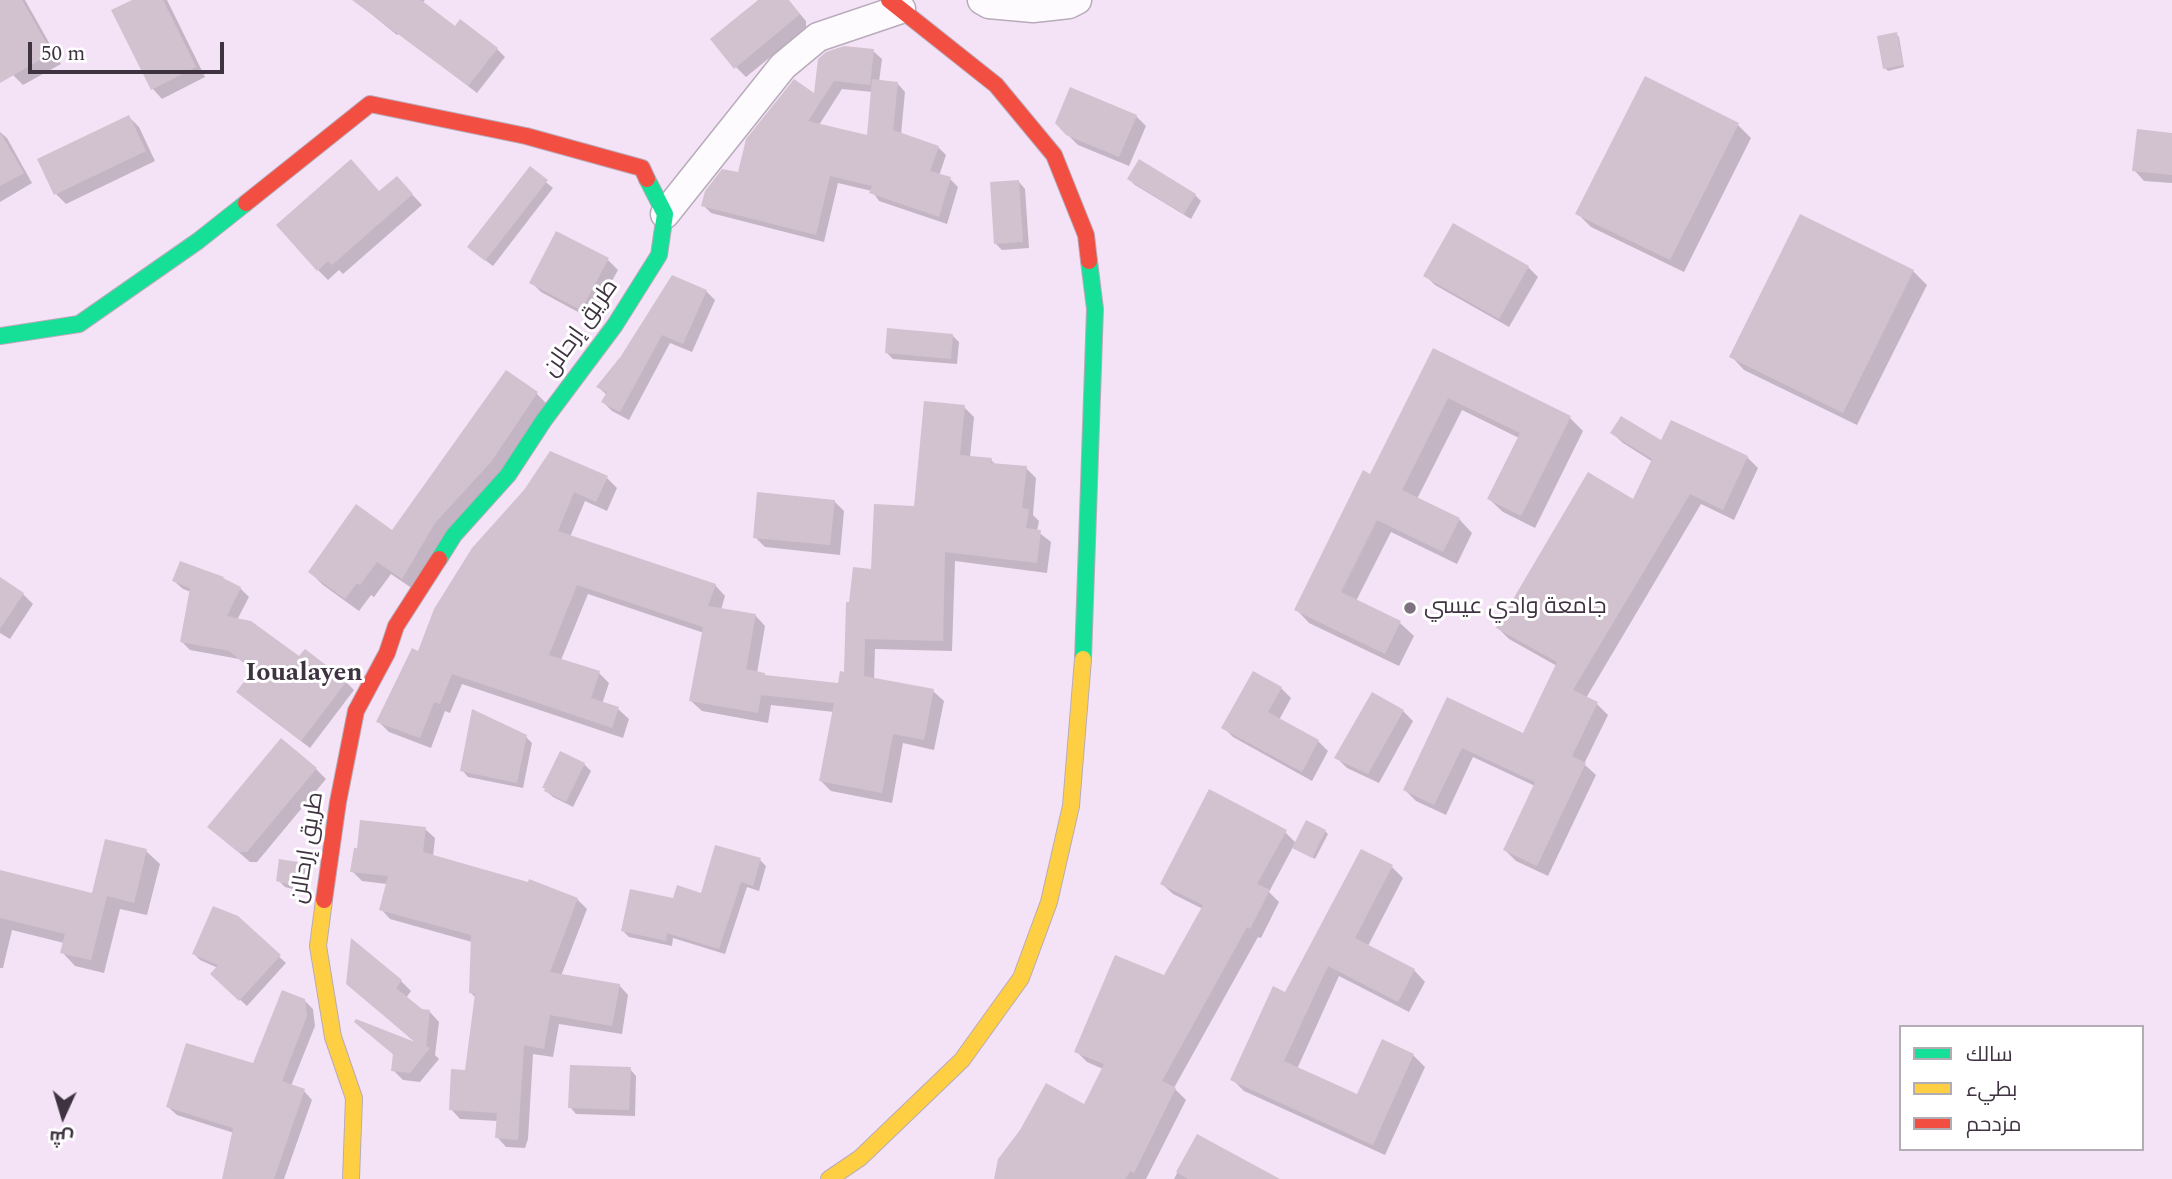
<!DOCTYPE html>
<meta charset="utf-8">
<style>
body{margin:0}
#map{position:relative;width:2172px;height:1179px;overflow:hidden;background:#f4e3f6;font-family:Spectral,Cairo,serif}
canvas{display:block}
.legend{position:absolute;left:1899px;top:1025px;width:245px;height:126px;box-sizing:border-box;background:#fff;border:2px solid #b2adb3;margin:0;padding:9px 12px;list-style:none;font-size:21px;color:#3f3341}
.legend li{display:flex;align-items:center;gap:14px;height:35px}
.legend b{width:35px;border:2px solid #b2adb3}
.north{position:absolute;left:28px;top:1081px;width:70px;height:70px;-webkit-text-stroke:5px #fff;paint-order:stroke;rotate:184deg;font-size:19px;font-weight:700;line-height:28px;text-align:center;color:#3f3341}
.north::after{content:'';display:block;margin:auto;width:24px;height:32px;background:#3f3341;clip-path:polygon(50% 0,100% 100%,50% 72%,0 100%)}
.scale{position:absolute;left:28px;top:42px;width:196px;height:32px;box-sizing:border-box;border:4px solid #3f3341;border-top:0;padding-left:9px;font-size:21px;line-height:24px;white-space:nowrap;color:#3f3341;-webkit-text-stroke:5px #fff;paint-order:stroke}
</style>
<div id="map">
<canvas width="2172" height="1179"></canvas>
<ul class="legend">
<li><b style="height:9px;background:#16e098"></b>سالك</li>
<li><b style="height:9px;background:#ffcf43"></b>بطيء</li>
<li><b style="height:9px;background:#f24e42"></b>مزدحم</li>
</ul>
<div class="north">ش</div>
<div class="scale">50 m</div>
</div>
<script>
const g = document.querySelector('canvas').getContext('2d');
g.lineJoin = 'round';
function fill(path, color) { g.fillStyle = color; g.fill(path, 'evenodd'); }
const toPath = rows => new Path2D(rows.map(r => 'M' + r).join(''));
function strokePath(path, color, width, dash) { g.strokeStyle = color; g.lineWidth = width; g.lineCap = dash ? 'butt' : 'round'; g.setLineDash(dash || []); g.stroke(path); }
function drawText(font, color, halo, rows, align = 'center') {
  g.font = font + ' Spectral,Cairo,serif'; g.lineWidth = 6; g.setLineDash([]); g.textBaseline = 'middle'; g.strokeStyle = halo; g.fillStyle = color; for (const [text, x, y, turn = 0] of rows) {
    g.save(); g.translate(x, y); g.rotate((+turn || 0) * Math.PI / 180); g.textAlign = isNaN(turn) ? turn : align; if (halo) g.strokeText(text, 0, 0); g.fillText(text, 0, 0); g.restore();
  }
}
fill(toPath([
 [0,0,25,0,61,64,23,85,13,75,0,51],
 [136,0,167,0,205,77,162,99,152,88],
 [374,0,425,0,422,3,455,28,497,49,505,57,477,93,399,33,397,35,376,18,368,10],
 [760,0,788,0,806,21,806,28,746,77,736,67],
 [1896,34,1899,37,1904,67,1888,71,1885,68],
 [873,51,882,59,879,82,897,83,905,92,901,135,938,147,946,155,939,176,950,179,958,187,947,224,879,201,872,191,838,183,824,242,711,213,703,205,740,175,816,96,820,60],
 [842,89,873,92,869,137,819,125],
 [1136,116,1146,126,1129,166,1078,145,1067,134],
 [129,117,139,127,155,161,66,204,56,194],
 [1738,125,1751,138,1684,272,1591,227,1577,213],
 [0,132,7,138,32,183,0,202],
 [2172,134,2172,183,2144,181,2134,170],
 [530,169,553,188,493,266,476,253],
 [1129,179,1195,195,1201,201,1191,219,1135,185],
 [1019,182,1025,189,1029,248,1002,250,996,244],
 [406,188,422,205,343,274,339,270,328,280,318,270,380,193],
 [608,260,618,270,591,319,541,292,531,282],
 [1528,267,1538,277,1509,327,1435,285,1425,275],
 [1913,271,1927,285,1857,425,1744,370,1731,356],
 [706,291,715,300,692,352,670,343,629,420,612,411,603,402,607,395,598,387],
 [953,336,959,342,957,364,893,359,886,352],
 [1434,350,1570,418,1583,431,1535,528,1503,512,1489,499,1519,438,1462,410,1417,499,1459,519,1472,533,1457,564,1391,532,1356,601,1400,623,1414,636,1399,666,1309,623,1296,609,1371,476],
 [536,393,550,407,416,591,391,574,374,597,371,595,359,611,323,585,310,572,392,532],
 [964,407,974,417,970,458,991,460,996,465,1026,468,1036,478,1033,515,1039,521,1037,531,1051,542,1047,573,955,561,952,651,875,649,874,680,933,691,944,701,934,750,903,743,892,803,831,791,821,781,834,712,771,705,768,723,702,711,691,701,704,633,588,594,561,660,599,673,609,683,602,704,618,709,629,719,623,738,462,684,450,713,445,711,431,748,389,732,378,721,526,491,607,478,617,488,607,511,585,501,570,537,715,585,725,596,721,610,755,615,765,626,757,673,767,677,839,685,846,674,851,604,916,507],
 [1612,433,1747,457,1758,468,1734,520,1701,504,1586,698,1597,704,1608,715,1584,764,1596,775,1548,876,1516,861,1505,850,1535,786,1473,757,1446,815,1416,801,1405,790,1448,700,1524,735,1557,666,1509,639,1498,628,1634,501,1653,462,1623,443],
 [834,501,844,511,840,555,765,547,755,537],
 [0,579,23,594,33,604,10,639,0,633],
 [174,581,227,582,240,588,249,597,237,620,299,659,346,682,354,690,310,748,247,700,254,671,239,659,190,650,182,642,191,592,183,589],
 [1281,688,1291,698,1279,720,1318,741,1328,751,1312,781,1233,737,1223,727],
 [1403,711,1413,721,1379,783,1347,768,1337,758],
 [526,737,532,743,523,788,468,777,462,770],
 [584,764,591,771,573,807,553,797,546,791,544,787],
 [316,769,326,779,257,862,250,862,220,836],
 [425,829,435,838,433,857,577,899,587,909,561,976,619,985,628,995,622,1034,559,1024,553,1057,533,1054,528,1139,525,1148,506,1147,497,1137,498,1121,460,1119,451,1109,467,1071,476,998,471,993,472,942,390,919,381,909,387,884,362,881,352,871],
 [1325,831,1328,834,1315,859,1293,847,1269,892,1279,902,1261,938,1258,937,1174,1088,1186,1100,1146,1179,996,1179,1084,1106,1103,1069,1087,1062,1076,1051,1165,977,1203,909,1173,894,1162,884,1285,832,1296,843],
 [146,851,160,864,147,915,120,909,104,973,75,966,62,952,64,943,12,930,3,968,0,968,0,872,93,895],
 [760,860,766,866,759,891,747,887,725,954,673,938,672,946,629,937,623,931,674,900,703,895],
 [304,865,310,871,307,893,285,887,278,880],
 [1392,867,1403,878,1368,946,1414,970,1425,982,1409,1012,1339,976,1297,1069,1358,1097,1413,1055,1425,1067,1385,1155,1244,1091,1233,1080,1286,995],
 [237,918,286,963,247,1006,212,974,218,968,200,960,194,954],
 [401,981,411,991,406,998,421,1010,429,1011,439,1022,435,1055,439,1059,420,1082,403,1080,393,1070,394,1055,367,1032,418,1045,359,993],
 [304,1000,313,1009,315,1026,291,1086,304,1091,312,1100,284,1179,224,1179,234,1133,177,1115,168,1107,254,1065],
 [630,1069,636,1076,635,1116,576,1114,570,1107],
 [1197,1136,1276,1179,1174,1179]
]), '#0003');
fill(toPath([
 [0,0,22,0,52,53,0,83],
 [132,0,163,0,196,67,151,90,111,10],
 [352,0,421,0,455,26,460,19,498,48,468,86],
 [758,0,789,0,800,14,734,69,710,39],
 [1897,32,1903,65,1883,69,1877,36],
 [844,46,874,49,870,85,834,81,808,121,867,135,872,79,898,82,893,130,939,146,930,171,951,177,939,217,869,193,872,186,830,176,816,235,701,206,705,191,722,169,738,172,746,139,794,79,814,93,818,59,826,52],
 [1645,76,1739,123,1670,260,1575,214],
 [1070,87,1137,115,1119,157,1066,135,1055,123],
 [129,115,146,151,54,195,37,159],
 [2137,129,2172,133,2172,175,2132,171],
 [0,132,24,173,0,186],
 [351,159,379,191,397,176,413,194,332,265,328,261,317,271,276,225],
 [1139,159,1196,194,1184,214,1127,179],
 [530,166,548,180,485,261,467,247],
 [1019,180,1023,242,994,244,990,182],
 [1800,214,1914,270,1843,413,1729,357],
 [1453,223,1529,266,1499,319,1423,276],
 [556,231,609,258,581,310,529,283],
 [672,275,707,290,683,344,662,335,620,412,601,402,607,392,596,387,621,356],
 [887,328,953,334,951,359,885,353],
 [1433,348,1571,416,1521,516,1487,499,1520,433,1448,398,1402,490,1460,518,1443,552,1377,520,1341,592,1401,621,1385,654,1294,610,1363,470,1370,474],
 [506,370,538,392,491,462,435,523,402,579,377,562,360,585,357,583,345,599,308,572,356,504,392,530],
 [924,401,965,405,960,455,992,458,991,463,1027,466,1022,508,1029,509,1026,528,1041,530,1037,563,945,552,943,641,865,639,864,676,934,689,924,740,893,734,882,793,819,781,834,703,761,695,758,713,689,701,703,627,577,585,549,655,600,671,591,698,619,707,612,728,452,674,440,704,434,702,420,738,376,722,412,648,418,651,434,609,472,548,524,490,550,451,608,476,596,502,574,492,558,531,716,584,708,606,756,614,746,669,765,673,765,675,838,683,840,671,844,672,846,602,849,602,853,567,871,569,874,504,914,506],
 [1621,416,1661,440,1671,420,1748,456,1723,510,1690,494,1573,690,1598,702,1572,756,1586,763,1537,866,1503,850,1535,782,1462,748,1434,805,1403,790,1447,697,1523,733,1557,662,1496,628,1588,472,1633,499,1652,459,1610,433],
 [757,492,835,500,830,545,753,538],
 [180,561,224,577,223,578,241,587,227,616,251,621,299,656,305,649,347,681,301,741,236,692,253,670,229,651,180,642,190,588,172,581],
 [0,577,24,593,0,629],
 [1253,671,1282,687,1268,712,1319,740,1302,772,1221,728],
 [1372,692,1404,710,1368,774,1334,758],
 [472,709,527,735,517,783,460,771],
 [281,738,317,768,247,852,238,852,207,827],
 [560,751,585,763,566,802,544,791,545,788,542,788],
 [1209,789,1287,830,1257,884,1270,890,1250,929,1247,927,1162,1081,1176,1088,1134,1173,1130,1171,1125,1179,994,1179,998,1159,1020,1130,1046,1083,1084,1104,1104,1064,1074,1052,1115,955,1164,975,1203,905,1160,884],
 [360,820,426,827,423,852,528,882,529,879,578,898,550,972,620,984,612,1026,550,1015,544,1049,524,1045,518,1140,495,1138,497,1113,449,1110,451,1069,465,1070,475,994,469,993,471,935,379,910,388,876,350,872,354,848,357,848],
 [1306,820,1326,830,1312,858,1292,848],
 [105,839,147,849,134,903,107,896,91,960,60,953,65,934,0,918,0,870,92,893],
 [715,845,761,858,753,886,741,882,719,949,667,933,666,941,621,931,630,889,673,898,677,885,701,893],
 [1361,849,1393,865,1355,938,1415,969,1398,1002,1328,966,1284,1061,1357,1094,1382,1039,1414,1054,1373,1145,1230,1080,1273,986,1285,992],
 [279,859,304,863,301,888,276,881],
 [213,906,238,916,281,955,239,1001,210,974,218,965,192,954],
 [351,938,402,980,396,988,422,1009,430,1010,426,1046,430,1048,410,1073,391,1071,393,1054,354,1022,356,1019,415,1042,346,984],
 [282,990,305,999,307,1016,282,1081,305,1089,274,1179,222,1179,233,1128,166,1107,186,1043,253,1063],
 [570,1065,631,1067,629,1110,568,1108],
 [1197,1134,1280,1179,1188,1179,1176,1172]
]), '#d2c2d0');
const street = toPath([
 [982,0,989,4,1033,8,1069,4,1077,0],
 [665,214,783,66,818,37,901,9]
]);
const fast = toPath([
 [0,336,79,324,198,241,246,203],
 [439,559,454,535,508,475,544,420,615,325,659,255,665,214,647,179],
 [1083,659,1095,309,1089,261]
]);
const slow = toPath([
 [324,900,318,946,333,1037,354,1098,351,1179],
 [829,1179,860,1158,962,1060,1021,978,1049,902,1071,806,1083,659]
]);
const jam = toPath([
 [889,0,996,85,1054,155,1086,235,1089,261],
 [246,203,370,104,526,136,642,168,647,179],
 [324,900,338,802,356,711,387,653,396,626,439,559]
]);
strokePath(street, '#b8abba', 31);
strokePath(fast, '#b8abba', 18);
strokePath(slow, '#b8abba', 18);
strokePath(jam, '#b8abba', 18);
strokePath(street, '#fdfbfe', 28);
strokePath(fast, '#16e098', 16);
strokePath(slow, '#ffcf43', 16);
strokePath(jam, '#f24e42', 16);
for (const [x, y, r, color] of [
 [1410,608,7,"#7e7180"]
]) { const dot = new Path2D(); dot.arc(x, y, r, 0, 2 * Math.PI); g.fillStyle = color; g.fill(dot); strokePath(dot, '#fff', 2.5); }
drawText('23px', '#3f3341', '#fff', [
 ["طريق إرحالن",582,329,-55],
 ["طريق إرحالن",309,848,-81]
]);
drawText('23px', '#3f3341', '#fff', [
 ["جامعة وادي عيسي",1424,608]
], 'left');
drawText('bold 26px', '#3f3341', '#fff', [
 ["Ioualayen",304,675]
]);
</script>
